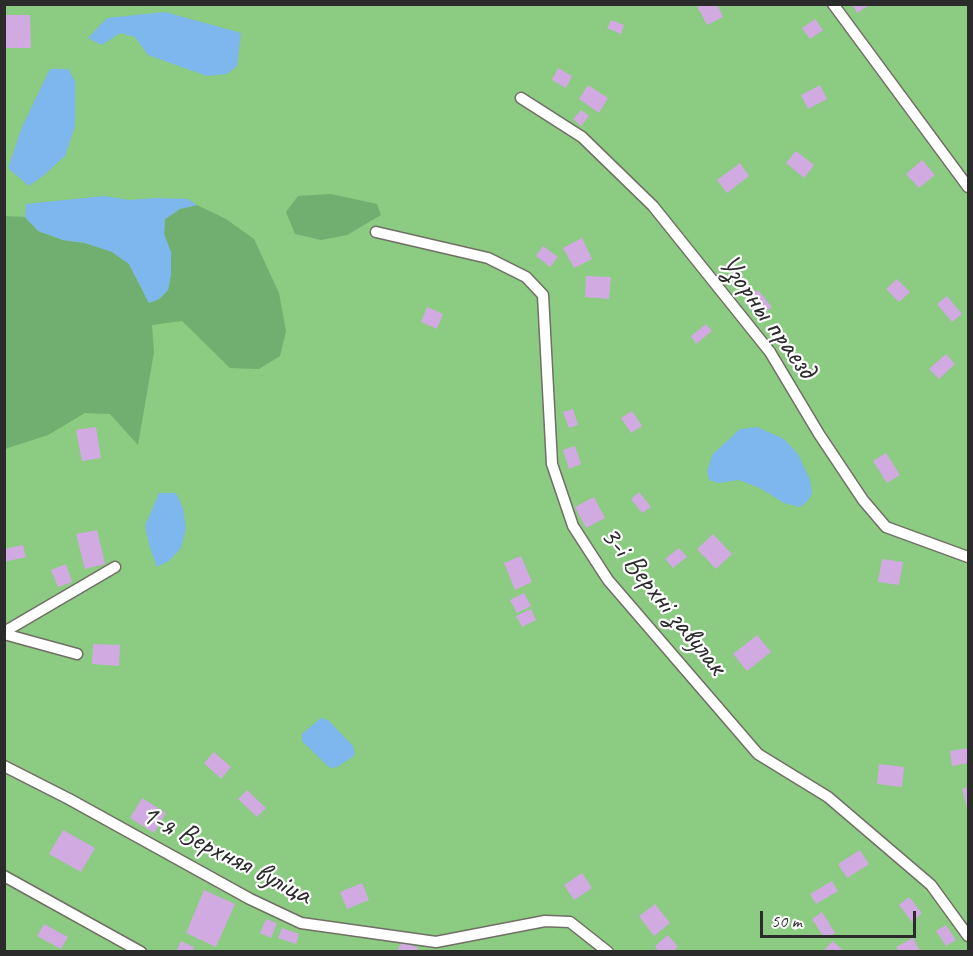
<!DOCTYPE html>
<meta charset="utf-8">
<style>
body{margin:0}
#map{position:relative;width:973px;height:956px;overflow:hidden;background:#f2e9d1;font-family:Caveat,sans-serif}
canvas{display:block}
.frame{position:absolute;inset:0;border:6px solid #2b2b2b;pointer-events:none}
.scale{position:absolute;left:760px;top:911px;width:156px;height:27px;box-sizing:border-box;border:3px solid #2b2b2b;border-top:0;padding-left:8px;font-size:18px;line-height:21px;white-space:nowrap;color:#2b2b2b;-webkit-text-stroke:4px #fff;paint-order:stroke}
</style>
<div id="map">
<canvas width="973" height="956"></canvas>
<div class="frame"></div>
<div class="scale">50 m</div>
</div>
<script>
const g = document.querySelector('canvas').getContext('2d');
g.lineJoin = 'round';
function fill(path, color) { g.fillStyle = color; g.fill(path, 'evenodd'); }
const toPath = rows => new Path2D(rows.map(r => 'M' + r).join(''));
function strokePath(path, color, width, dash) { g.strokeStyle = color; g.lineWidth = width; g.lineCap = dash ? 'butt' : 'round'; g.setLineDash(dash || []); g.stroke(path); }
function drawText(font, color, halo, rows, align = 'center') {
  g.font = font + ' Caveat,sans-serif'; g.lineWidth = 4.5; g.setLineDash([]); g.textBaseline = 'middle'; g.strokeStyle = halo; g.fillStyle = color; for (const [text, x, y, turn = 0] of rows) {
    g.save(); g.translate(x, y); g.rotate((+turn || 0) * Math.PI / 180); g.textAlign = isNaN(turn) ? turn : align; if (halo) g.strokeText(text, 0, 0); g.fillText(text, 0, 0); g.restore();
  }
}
fill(toPath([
 [5,5,968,5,968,951,5,951]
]), '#8bcb82');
fill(toPath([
 [331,194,377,204,381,215,347,235,321,240,295,234,286,212,298,196],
 [197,205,226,219,254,239,279,293,286,331,280,356,259,369,230,368,182,321,152,325,154,352,138,445,110,414,85,413,48,435,5,449,4,216,25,217,38,231,63,240,85,243,111,251,129,264,149,303,159,299,168,290,171,274,171,253,164,234,165,219,180,209]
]), '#70af70');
fill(toPath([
 [165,12,241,33,237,66,227,74,207,76,148,55,135,37,120,33,102,45,88,38,107,18],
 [50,69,68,69,75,81,75,126,65,156,44,175,29,186,8,168,22,127],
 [104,196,130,200,155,198,188,199,197,205,180,209,165,219,164,234,171,252,171,274,168,290,159,299,149,303,129,264,112,252,85,243,63,240,38,231,25,217,26,204],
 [757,427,784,439,798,454,810,480,812,493,808,501,800,507,784,503,760,488,739,480,719,483,709,480,707,472,712,455,740,429],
 [159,493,176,493,183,508,186,528,181,548,169,561,157,567,150,548,145,526],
 [321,718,328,720,353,746,355,754,351,758,337,767,330,768,302,741,302,734]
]), '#7eb6ee');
fill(toPath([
 [700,4,717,4,723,17,707,25,697,6],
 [852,4,871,4,857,13],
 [4,15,30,15,31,48,5,48],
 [815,19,823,30,810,39,802,28],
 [611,20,624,25,621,34,607,28],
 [558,68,572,76,566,88,552,80],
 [588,85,608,98,599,113,579,99],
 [820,85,827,99,808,109,801,95],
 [581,110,589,116,581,126,573,119],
 [796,151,814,165,804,178,786,163],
 [922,160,935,175,919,188,906,174],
 [740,163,749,176,727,193,717,180],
 [582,238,592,259,574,268,563,248],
 [543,246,558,257,550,267,536,256],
 [586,276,611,277,609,299,585,297],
 [897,279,910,292,899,302,886,289],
 [758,290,772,307,758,318,744,301],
 [947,296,962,314,952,322,937,304],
 [427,307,443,314,437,329,421,322],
 [706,324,712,331,696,344,691,336],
 [946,354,955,364,939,379,929,369],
 [573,409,578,425,569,428,563,412],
 [632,411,642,426,631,433,621,418],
 [96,427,101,458,82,461,76,430],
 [575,446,581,464,569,469,563,450],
 [886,453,900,475,887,483,873,461],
 [639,492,651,507,642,513,631,499],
 [594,497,605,518,586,528,575,507],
 [97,530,105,564,85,569,76,534],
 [713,534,732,554,716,569,697,549],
 [23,545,26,557,4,562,4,549],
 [679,548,687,557,673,568,665,559],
 [521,556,532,582,515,590,504,563],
 [882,559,903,562,899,585,878,582],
 [66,564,72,582,58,587,51,570],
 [524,593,531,606,517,613,510,600],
 [531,609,536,620,522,627,516,616],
 [757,635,771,652,747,671,733,654],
 [93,644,120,645,119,666,92,664],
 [968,748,968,763,952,766,950,751],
 [214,752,231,767,221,779,204,763],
 [879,764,904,767,902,787,877,784],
 [968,787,968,813,962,789],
 [247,790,266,808,257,817,238,799],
 [142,798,166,813,154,833,130,818],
 [63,830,95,848,81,872,49,854],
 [860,850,869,864,847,878,838,864],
 [582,873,592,888,574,900,564,885],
 [832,881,838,891,816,904,810,894],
 [362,883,369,900,347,909,340,892],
 [204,890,235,904,216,947,186,933],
 [909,897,922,913,912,922,899,905],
 [655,904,670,923,654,936,639,916],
 [822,912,835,933,825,939,812,919],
 [266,919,277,923,271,938,260,933],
 [44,924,68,937,61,949,37,936],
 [946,925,956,940,946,946,936,931],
 [282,928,299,934,296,944,278,938],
 [668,935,678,947,672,952,659,952,655,946],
 [913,938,920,951,899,952,896,947],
 [181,941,194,947,192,952,176,952],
 [402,941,418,948,417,952,397,952],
 [833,941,845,952,828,952,825,949]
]), '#d2aae2');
const lane = toPath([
 [833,4,968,187],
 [521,98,582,137,653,206,770,352,819,434,863,500,886,527,968,557],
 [376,232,488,258,526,277,543,295,552,464,573,526,608,580,758,754,828,797,931,885,968,936],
 [4,632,115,567],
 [4,634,77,654],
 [4,766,69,799,250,899,301,923,436,942,545,921,570,922,608,952],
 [4,876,141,952]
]);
strokePath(lane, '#716e65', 13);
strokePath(lane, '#fff', 10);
drawText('30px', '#2b2b2b', '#fff', [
 ["Узорны праезд",767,317,54],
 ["3-і Верхні завулак",663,601,51],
 ["1-я Верхняя вуліца",226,855,27]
]);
</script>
